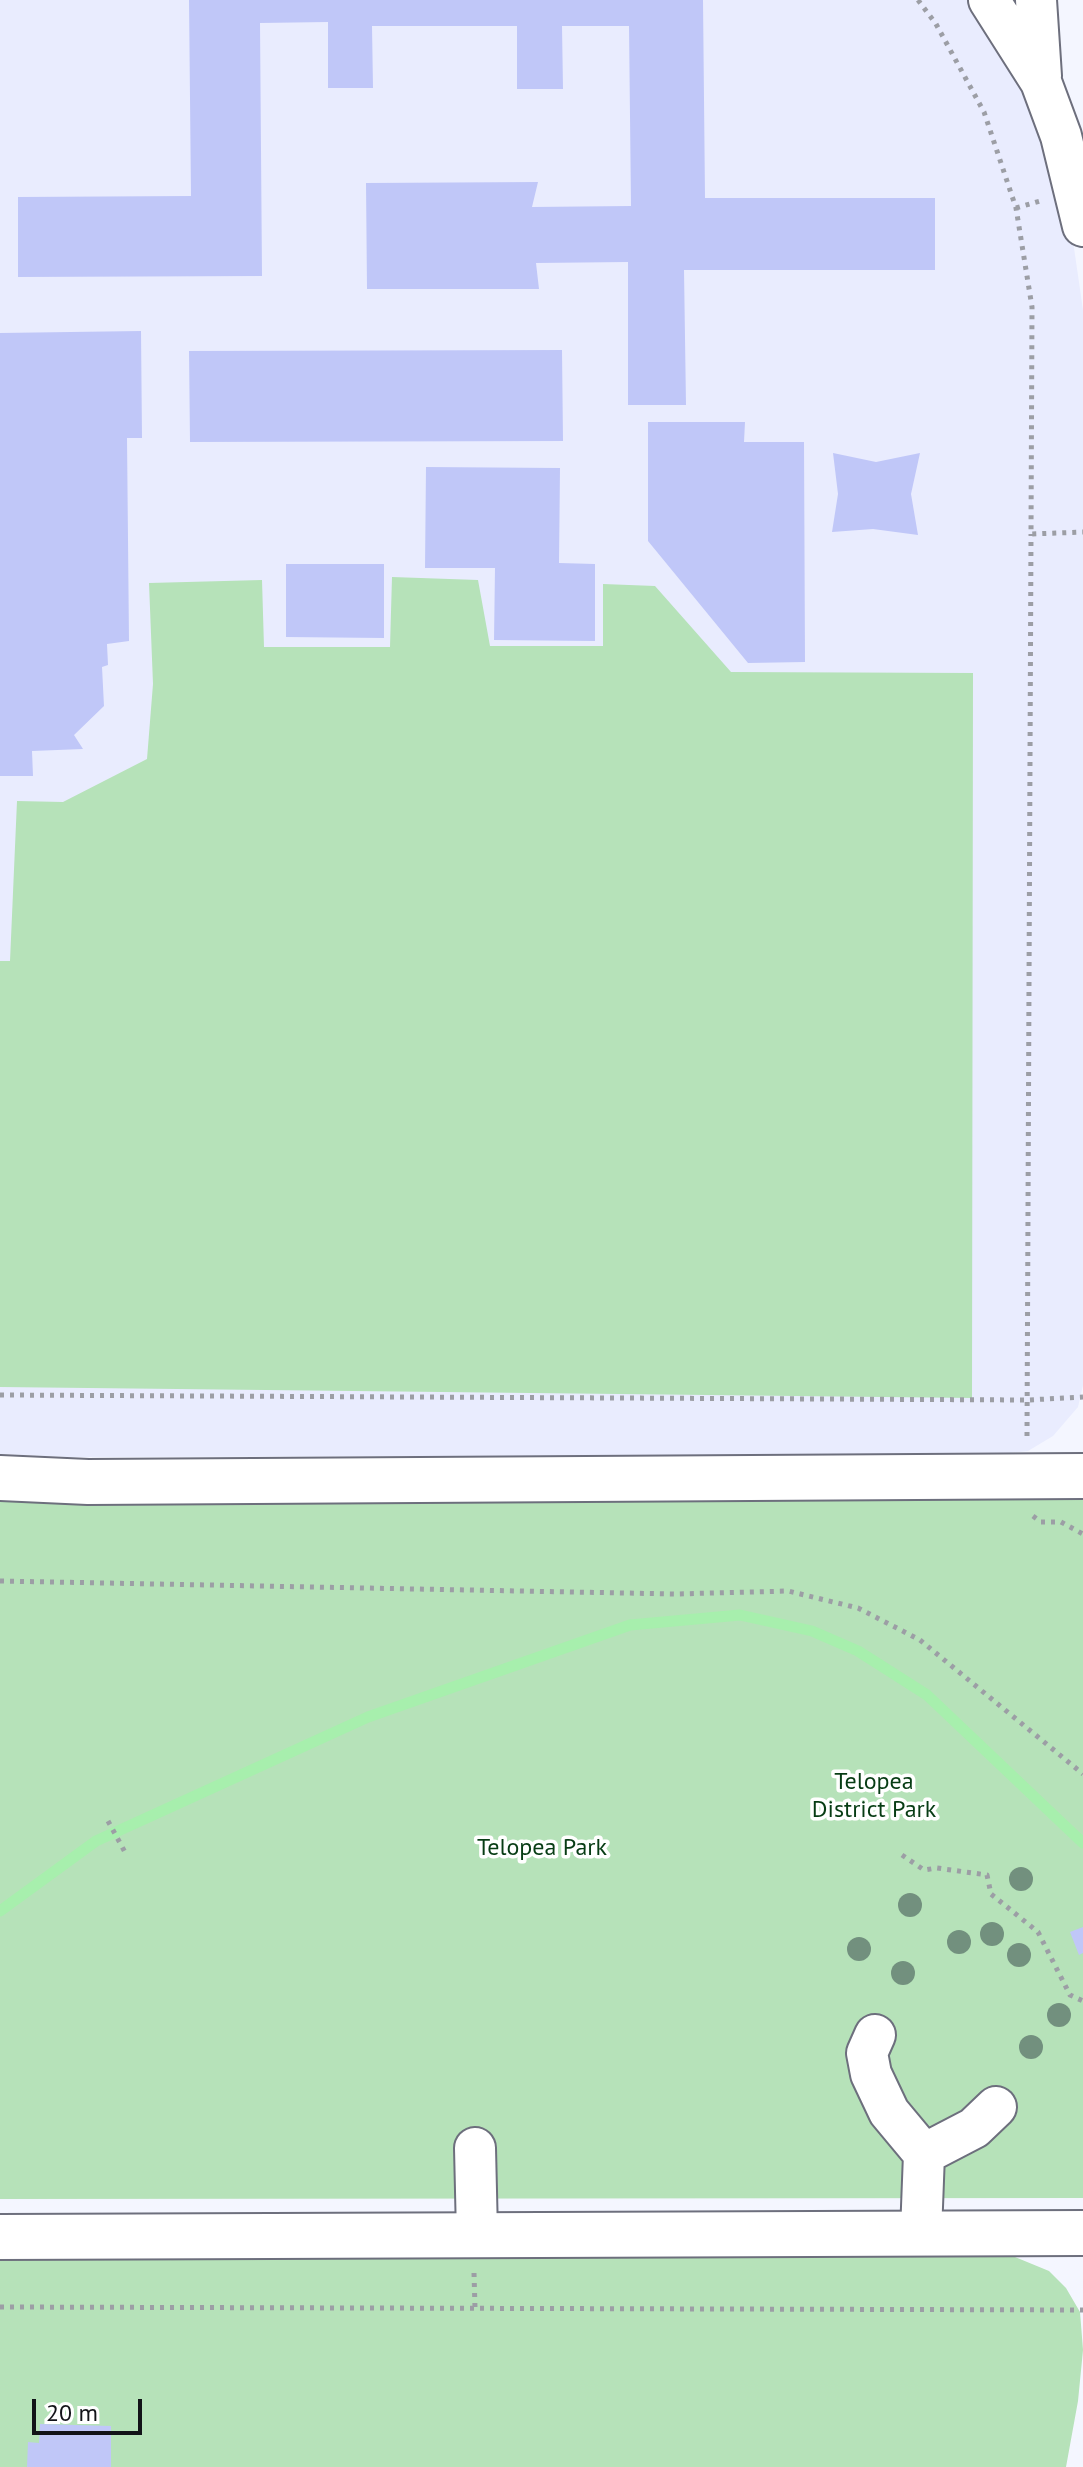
<!DOCTYPE html>
<style>
body{margin:0}
#map{position:relative;width:1083px;height:2467px;overflow:hidden;background:#f4f6ff;font-family:"PT Sans",sans-serif}
canvas{display:block}
.scale{position:absolute;left:32px;top:2399px;width:110px;height:36px;box-sizing:border-box;border:4px solid #121318;border-top:0;padding-left:10px;font-size:24px;line-height:28px;white-space:nowrap;color:#121318;-webkit-text-stroke:6px #fff;paint-order:stroke}
</style>
<div id="map">
<canvas width="1083" height="2467"></canvas>
<div class="scale">20 m</div>
</div>
<script>
const g = document.querySelector('canvas').getContext('2d');
g.lineJoin = 'round';
function fill(path, color) { g.fillStyle = color; g.fill(path, 'evenodd'); }
const toPath = rows => new Path2D(rows.map(r => 'M' + r).join(''));
function strokePath(path, color, width, dash) { g.strokeStyle = color; g.lineWidth = width; g.lineCap = dash ? 'butt' : 'round'; g.setLineDash(dash || []); g.stroke(path); }
function drawText(font, color, halo, rows, align = 'center') {
  g.font = font + ' "PT Sans",sans-serif'; g.lineWidth = 7; g.setLineDash([]); g.textBaseline = 'middle'; g.strokeStyle = halo; g.fillStyle = color; for (const [text, x, y, turn = 0] of rows) {
    g.save(); g.translate(x, y); g.rotate((+turn || 0) * Math.PI / 180); g.textAlign = isNaN(turn) ? turn : align; if (halo) g.strokeText(text, 0, 0); g.fillText(text, 0, 0); g.restore();
  }
}
fill(toPath([
 [0,0,971,0,1010,62,1033,112,1072,234,1083,310,1083,1385,1078,1407,1053,1436,1028,1451,994,1455,68,1457,0,1454]
]), '#e9ecfe');
fill(toPath([
 [392,577,478,580,490,646,603,646,603,584,655,586,731,672,973,673,972,1398,0,1387,0,961,10,961,17,801,63,802,147,759,153,684,149,583,262,580,264,647,390,647],
 [0,1498,1083,1499,1083,2198,0,2199],
 [0,2256,1015,2257,1049,2271,1066,2288,1080,2312,1083,2350,1078,2401,1066,2467,0,2467]
]), '#b6e2b9');
strokePath(toPath([
 [0,1911,96,1841,368,1717,630,1625,740,1615,812,1631,858,1651,927,1695,1083,1843]
]), '#a7efad', 11);
fill(toPath([
 [189,0,703,0,705,198,935,198,935,270,684,270,686,405,628,405,628,262,536,263,539,289,367,289,366,183,538,182,532,207,631,206,629,26,562,26,563,89,517,89,517,26,372,26,373,88,328,88,328,22,260,23,262,276,18,277,18,197,191,196],
 [141,331,142,438,127,438,129,641,107,644,108,665,102,667,104,706,74,735,83,749,32,751,33,776,0,776,0,333],
 [562,350,563,441,190,442,189,351],
 [648,422,745,422,744,442,804,442,805,662,748,663,648,541],
 [833,453,876,462,920,453,911,494,918,535,873,529,832,532,838,494],
 [426,467,560,468,559,563,595,564,595,641,494,640,495,568,425,568],
 [286,564,384,564,384,638,286,637],
 [1083,1927,1083,1953,1079,1955,1070,1932],
 [40,2424,111,2426,111,2467,27,2467,28,2442,39,2443]
]), '#c0c7f8');
const minor = toPath([
 [989,0,1041,82,1061,136,1083,226],
 [1036,0,1041,76],
 [875,2035,867,2053,871,2074,889,2112,924,2154,921,2233],
 [475,2148,477,2234],
 [924,2154,974,2128,996,2107]
]);
const tertiary = toPath([
 [0,1478,88,1482,1083,1476],
 [0,2237,1083,2233]
]);
strokePath(minor, '#6d6f7d', 44);
strokePath(tertiary, '#6d6f7d', 48);
strokePath(toPath([
 [918,0,936,24,984,112,1016,208,1032,307,1031,534,1083,532],
 [1016,208,1040,201],
 [0,1395,1028,1400,1083,1397],
 [1027,1436,1031,534],
 [1033,1516,1041,1522,1061,1522,1083,1534],
 [0,1581,676,1594,788,1591,858,1608,920,1640,1083,1774],
 [108,1821,126,1854],
 [902,1855,924,1870,937,1868,987,1875,991,1894,1038,1932,1070,1995,1083,2001],
 [474,2273,475,2308],
 [0,2307,1083,2310]
]), '#9c9ea5', 5, [4, 6]);
strokePath(minor, '#fff', 40);
strokePath(tertiary, '#fff', 44);
g.fillStyle = '#72907e';
for (const [x, y] of [
 [1021,1879],
 [910,1905],
 [992,1934],
 [959,1942],
 [859,1949],
 [1019,1955],
 [903,1973],
 [1059,2015],
 [1031,2047]
]) { g.beginPath(); g.arc(x, y, 12, 0, 2 * Math.PI); g.fill(); }
drawText('24px', '#073c14', '#fff', [
 ["Telopea",874,1782],
 ["District Park",874,1810],
 ["Telopea Park",542,1848]
]);
</script>
